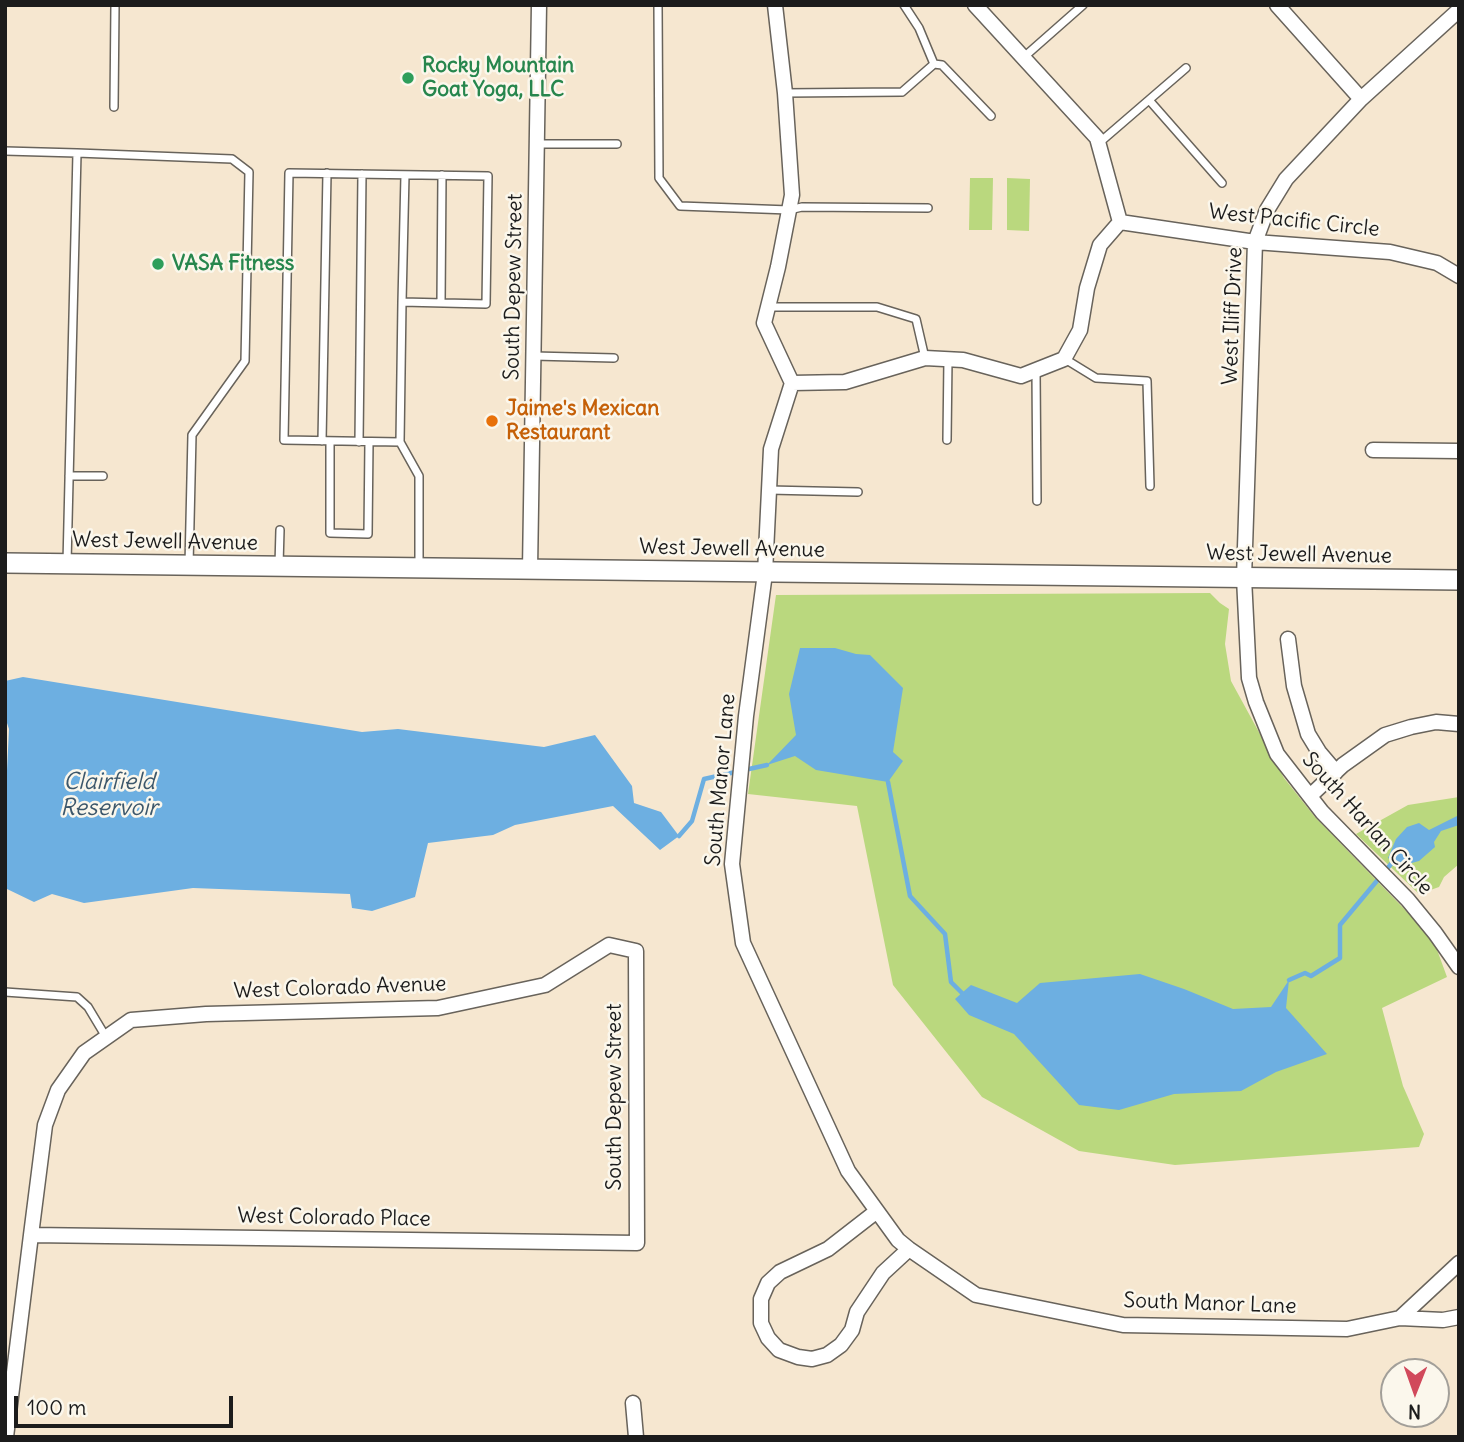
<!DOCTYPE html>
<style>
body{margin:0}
#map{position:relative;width:1464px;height:1442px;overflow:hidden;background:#f6e7d0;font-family:Delius,sans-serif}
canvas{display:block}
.frame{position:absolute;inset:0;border:7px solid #1c1c1c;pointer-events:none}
.north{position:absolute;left:1380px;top:1358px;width:70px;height:70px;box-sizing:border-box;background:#fbf7ec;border:2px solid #a29f99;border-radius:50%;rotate:181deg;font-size:19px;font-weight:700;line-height:28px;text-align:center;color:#1c1c1c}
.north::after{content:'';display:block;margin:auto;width:24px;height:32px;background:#d1495b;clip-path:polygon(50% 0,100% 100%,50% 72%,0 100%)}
.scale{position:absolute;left:14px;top:1396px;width:219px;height:32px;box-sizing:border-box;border:4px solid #1c1c1c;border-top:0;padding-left:9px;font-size:21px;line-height:24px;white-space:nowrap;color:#1c1c1c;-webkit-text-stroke:5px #fbf7ec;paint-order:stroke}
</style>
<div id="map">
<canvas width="1464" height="1442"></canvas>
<div class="frame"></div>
<div class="north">N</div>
<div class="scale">100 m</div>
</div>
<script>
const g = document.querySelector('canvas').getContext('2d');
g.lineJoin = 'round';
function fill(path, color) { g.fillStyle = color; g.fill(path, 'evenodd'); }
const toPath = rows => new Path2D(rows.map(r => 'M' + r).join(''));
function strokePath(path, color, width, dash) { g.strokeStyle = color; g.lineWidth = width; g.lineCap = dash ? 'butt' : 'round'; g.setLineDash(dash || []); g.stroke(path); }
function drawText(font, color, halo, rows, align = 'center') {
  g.font = font + ' Delius,sans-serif'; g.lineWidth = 5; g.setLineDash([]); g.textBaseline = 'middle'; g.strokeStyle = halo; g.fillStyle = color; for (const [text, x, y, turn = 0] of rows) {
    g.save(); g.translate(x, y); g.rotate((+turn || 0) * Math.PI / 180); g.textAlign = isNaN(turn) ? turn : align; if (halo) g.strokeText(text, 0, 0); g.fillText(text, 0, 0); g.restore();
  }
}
fill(toPath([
 [970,178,993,178,992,230,969,230],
 [1007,178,1030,179,1029,231,1007,230],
 [1210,593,1220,603,1229,609,1225,644,1231,681,1284,778,1315,817,1414,919,1436,947,1447,977,1382,1008,1403,1086,1424,1134,1419,1147,1175,1165,1079,1151,982,1097,893,985,857,806,748,794,776,595],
 [1459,797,1459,864,1444,877,1439,887,1419,894,1356,834,1408,805]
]), '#bad87e');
fill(toPath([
 [800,648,835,648,856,654,870,655,903,688,893,752,903,761,888,782,816,770,795,756,767,765,796,735,789,694],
 [23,677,362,732,398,729,544,747,595,735,632,786,634,803,661,812,679,836,660,850,613,806,515,825,493,835,428,843,415,897,372,911,352,908,350,894,193,888,84,903,52,894,34,902,7,889,5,881,5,812,9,729,5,717,5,681],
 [1459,815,1459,825,1441,831,1434,842,1435,847,1419,861,1401,866,1388,858,1396,839,1407,827,1419,823,1429,830],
 [1140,974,1184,989,1233,1009,1271,1007,1289,980,1286,1008,1327,1054,1276,1072,1241,1091,1174,1094,1119,1110,1079,1105,1014,1034,969,1015,955,999,971,985,1017,1003,1040,983]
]), '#6dafe1');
strokePath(toPath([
 [888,782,910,896,945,934,951,982,963,994],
 [679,836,692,821,704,779,767,765],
 [1289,980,1305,973,1311,976,1340,958,1340,925,1396,858]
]), '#6dafe1', 4.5);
const service = toPath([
 [658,5,659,178,680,206,789,210,802,207,928,208],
 [904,5,919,28,934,64],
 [1024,57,1083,5],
 [785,93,902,92,934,64,942,65,991,116],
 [1149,100,1222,183],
 [114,107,115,5],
 [1099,143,1186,68],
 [537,144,617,144],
 [5,151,77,153,67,563],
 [77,153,232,159,249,172,245,361,192,435,189,565],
 [402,302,405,175],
 [441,303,442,175],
 [768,307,877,307,916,319,925,358],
 [534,356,614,358],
 [1065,359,1096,378,1147,381,1150,486],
 [1036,371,1037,501],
 [947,440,948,359],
 [322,441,327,173],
 [330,441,330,533,368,534,369,442],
 [359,442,362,174],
 [400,442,284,440,289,173,488,176,486,304,402,302,400,442,419,476,419,567],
 [69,476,103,476],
 [769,490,858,492],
 [279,565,280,530],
 [5,992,77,997,88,1007,106,1037]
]);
const minor = toPath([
 [775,5,785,93,792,195,778,267,764,323,792,383,845,382,925,358,963,360,1021,376,1064,359,1080,330,1087,288,1100,245,1120,222],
 [975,5,1097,138,1120,222],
 [1277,5,1361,99],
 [1459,10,1361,99,1286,179,1267,210,1255,242,1244,578,1249,678,1256,702,1277,754,1322,812,1408,900,1435,933,1459,967],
 [1120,222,1255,242,1390,252,1437,263,1459,276],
 [792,383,771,449,765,573,746,716,732,864,743,943,848,1171,877,1211,898,1240,909,1249,976,1295,1123,1325,1347,1329,1400,1318,1459,1263],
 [1373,450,1459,451],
 [530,569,539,5],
 [1288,639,1294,686,1308,734,1319,752,1336,772],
 [1310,796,1343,765,1385,735,1411,727,1436,722,1459,724],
 [877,1211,828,1249,780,1272,768,1283,761,1299,761,1323,768,1338,779,1350,798,1357,812,1359,827,1355,841,1345,852,1330,857,1312,883,1273,909,1249],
 [1400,1318,1443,1320,1459,1317],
 [633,1403,636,1437],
 [6,1437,31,1235,45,1125,58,1090,84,1053,131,1020,206,1014,438,1008,545,985,609,945,636,951,637,1243,31,1235]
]);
const secondary = toPath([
 [5,563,1459,580]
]);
strokePath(service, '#68635b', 10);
strokePath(minor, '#68635b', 17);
strokePath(secondary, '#68635b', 22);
strokePath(service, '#fff', 7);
strokePath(minor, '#fff', 14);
strokePath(secondary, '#fff', 19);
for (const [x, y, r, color] of [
 [408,78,7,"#2e9e5b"],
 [158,264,7,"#2e9e5b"],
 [492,421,7,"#e8710a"]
]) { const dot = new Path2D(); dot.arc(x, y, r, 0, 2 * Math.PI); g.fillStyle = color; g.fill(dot); strokePath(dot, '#fbf7ec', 2.5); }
drawText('bold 21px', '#27864d', '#fbf7ec', [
 ["Rocky Mountain",422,66],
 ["Goat Yoga, LLC",422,90],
 ["VASA Fitness",172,264]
], 'left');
drawText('21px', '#1c1c1c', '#fbf7ec', [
 ["West Pacific Circle",1294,221,6],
 ["South Depew Street",514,287,-89],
 ["West Iliff Drive",1233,316,-88],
 ["West Jewell Avenue",165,542,1],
 ["West Jewell Avenue",732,549,1],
 ["West Jewell Avenue",1299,555,1],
 ["South Manor Lane",721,780,-85],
 ["South Harlan Circle",1367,824,48],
 ["West Colorado Avenue",340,988,-2],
 ["South Depew Street",615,1097,-90],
 ["West Colorado Place",334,1218,1],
 ["South Manor Lane",1210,1304,2]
]);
drawText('bold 21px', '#c56008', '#fbf7ec', [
 ["Jaime's Mexican",506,409],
 ["Restaurant",506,433]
], 'left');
drawText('italic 23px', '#3c576b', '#fbf7ec', [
 ["Clairfield",109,782],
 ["Reservoir",109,808]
]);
</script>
